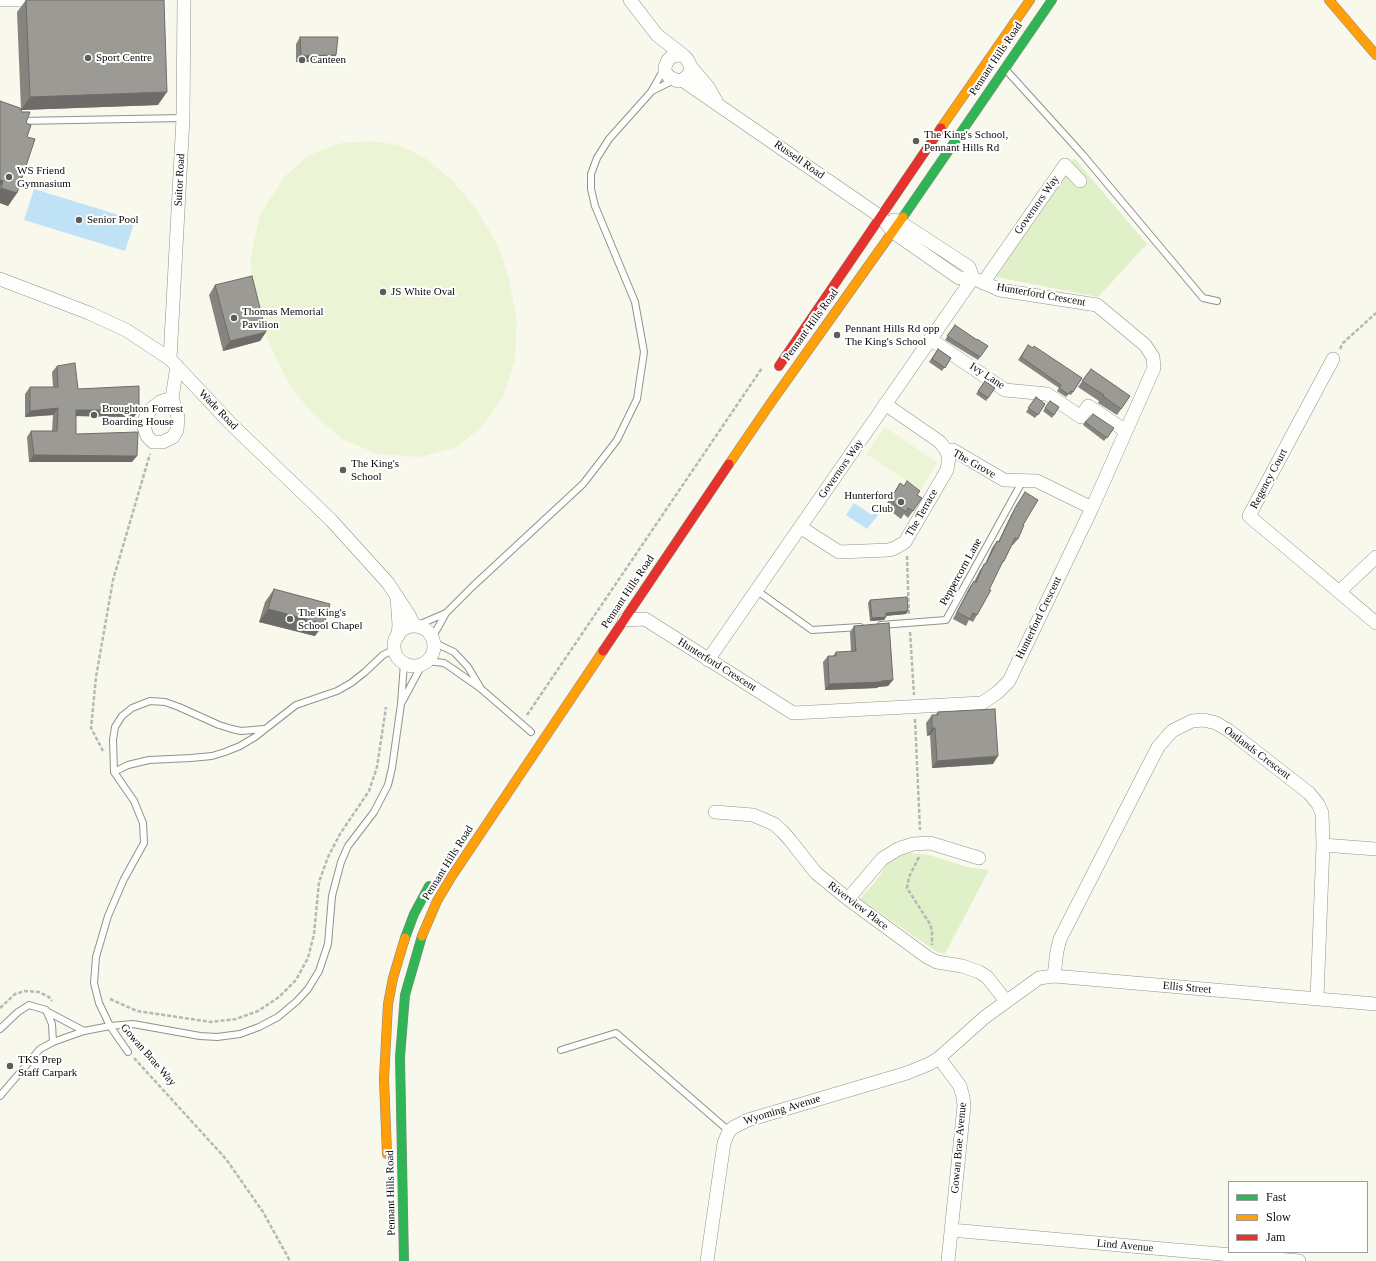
<!DOCTYPE html>
<style>
body{margin:0}
#map{position:relative;width:1376px;height:1261px;overflow:hidden;background:#f9f8ed;font-family:Georgia,serif}
canvas{display:block}
.legend{position:absolute;left:1228px;top:1181px;width:140px;height:72px;box-sizing:border-box;background:#fff;border:1px solid #9d9d9d;margin:0;padding:5px 7px;list-style:none;font-size:12px;color:#0a0a0a}
.legend li{display:flex;align-items:center;gap:8px;height:20px}
.legend b{width:20px;border:1px solid #9d9d9d}
</style>
<div id="map">
<canvas width="1376" height="1261"></canvas>
<ul class="legend">
<li><b style="height:5px;background:#30b455"></b>Fast</li>
<li><b style="height:5px;background:#ff9f0a"></b>Slow</li>
<li><b style="height:5px;background:#e5322d"></b>Jam</li>
</ul>
</div>
<script>
const g = document.querySelector('canvas').getContext('2d');
g.lineJoin = 'round';
function fill(path, color) { g.fillStyle = color; g.fill(path, 'evenodd'); }
const toPath = rows => new Path2D(rows.map(r => 'M' + r).join(''));
function strokePath(path, color, width, dash) { g.strokeStyle = color; g.lineWidth = width; g.lineCap = dash ? 'butt' : 'round'; g.setLineDash(dash || []); g.stroke(path); }
function drawText(font, color, halo, rows, align = 'center') {
  g.font = font + ' Georgia,serif'; g.lineWidth = 4; g.setLineDash([]); g.textBaseline = 'middle'; g.strokeStyle = halo; g.fillStyle = color; for (const [text, x, y, turn = 0] of rows) {
    g.save(); g.translate(x, y); g.rotate((+turn || 0) * Math.PI / 180); g.textAlign = isNaN(turn) ? turn : align; if (halo) g.strokeText(text, 0, 0); g.fillText(text, 0, 0); g.restore();
  }
}
fill(toPath([
 [1074,158,1147,244,1098,297,996,277],
 [907,853,929,855,967,867,989,870,945,954,937,952,860,899,875,882,889,861]
]), '#e0f1ca');
fill(toPath([
 [371,141,399,145,425,158,452,180,477,210,498,245,509,279,517,319,515,359,504,395,482,427,455,448,419,457,378,454,342,439,310,411,288,382,271,348,257,305,250,260,260,215,284,177,309,155,341,143],
 [885,427,938,463,920,490,866,454]
]), '#ebf5d5');
fill(toPath([
 [34,189,135,220,125,251,24,220],
 [854,503,872,515,874,513,878,515,867,529,846,515]
]), '#c0e2f7');
const lane = toPath([
 [1007,71,1083,155,1203,298,1217,301],
 [652,91,672,81],
 [19,121,183,118],
 [756,590,812,630,860,627],
 [881,625,946,620,1022,482],
 [416,626,446,613],
 [432,638,446,613,472,587,583,484,617,440,637,399,644,352,635,302,595,206,591,189,591,174,597,158,609,139,651,92,664,69],
 [433,642,454,652,468,667,480,687],
 [427,661,444,663,453,669,480,688,531,732],
 [402,702,423,663],
 [114,772,128,765,149,760,191,758,212,756,225,752,240,746,255,737,296,705,337,691,351,683,365,672,383,655,395,649],
 [46,1011,84,1031],
 [0,1029,18,1012,29,1005,46,1010,52,1024,53,1042],
 [561,1050,616,1033,729,1131],
 [128,1052,110,1026,99,1003,94,983,96,957,108,916,124,879,144,843,143,823,134,801,114,772,113,740,115,727,122,716,132,708,150,701,165,702,179,707,219,725,232,729,241,731,264,729],
 [0,1096,40,1049,53,1042,84,1031,110,1026,133,1024,200,1036,217,1037,240,1034,259,1027,278,1017,297,1001,308,989,319,971,328,944,332,896,341,862,348,846,374,812,388,785,392,768,401,704,404,663]
]);
const street = toPath([
 [0,0,42,0],
 [630,0,657,35,684,56],
 [691,67,689,75,682,80,678,81,669,77,665,71,665,67,668,60,671,57,679,55,684,56,687,59,691,67,708,87,716,101],
 [894,220,900,222,969,267,973,278],
 [0,279,89,313,126,330,170,359,231,424,331,520,388,583,409,615,414,626],
 [983,283,1065,165,1080,181],
 [930,339,1005,390,1047,394,1081,417,1088,406,1126,431],
 [170,359,183,118,184,0],
 [1333,359,1249,516,1376,623],
 [172,398,160,402,151,409,145,419,144,427,147,436,153,442,163,442,173,437,177,430,178,417,172,398,177,366],
 [946,450,953,450,1004,480,1037,481,1092,508],
 [800,527,839,552,889,550,895,548,905,542,947,470,949,457,946,450,940,442,885,404],
 [1339,592,1376,557],
 [397,597,399,625,398,636],
 [624,620,645,619,793,713,982,703,997,693,1009,681,1092,508,1154,368,1153,357,1145,345,1097,305,1000,290,973,278,959,278,893,232,881,217,682,80],
 '394 646a20 20 0 1 1 40 0a20 20 0 1 1-40 0Z',
 [708,660,973,278],
 [715,812,753,815,774,824,782,831,790,840,816,873,848,899,927,957,937,962,962,966,979,972,987,977,1006,1001],
 [1323,845,1376,849],
 [848,899,882,859,898,849,913,844,930,843,979,858],
 [1054,976,1057,951,1060,939,1158,747,1172,731,1192,721,1204,720,1216,723,1228,730,1309,793,1318,804,1322,813,1323,845,1317,998],
 [939,1058,960,1086,963,1097,964,1106,948,1261],
 [951,1230,1299,1261],
 [707,1261,724,1143,729,1131,734,1127,748,1120,907,1073,929,1064,939,1058,985,1017,1039,978,1054,976,1376,1004]
]);
const fast = toPath([
 [903,217,1052,0],
 [405,938,414,914,429,886],
 [404,1261,400,1057,405,995,422,936]
]);
const slow = toPath([
 [1329,0,1376,55],
 [941,128,1030,0],
 [729,464,770,404,903,217],
 [422,936,437,901,452,876,603,651],
 [387,1154,384,1079,388,1004,393,978,405,938]
]);
const jam = toPath([
 [779,366,941,128],
 [603,651,729,464]
]);
strokePath(lane, '#92918c', 8);
strokePath(street, '#92918c', 14);
strokePath(fast, '#888883', 10);
strokePath(slow, '#888883', 10);
strokePath(jam, '#888883', 10);
strokePath(toPath([
 [1340,349,1343,343,1376,313],
 [907,556,909,615],
 [910,632,914,695],
 [527,715,762,368],
 [915,719,920,830],
 [103,751,91,728,96,677,113,580,150,454],
 [919,857,909,877,907,888,930,924,932,931,932,945],
 [110,999,137,1011,211,1022,236,1019,258,1011,279,997,296,980,308,958,314,934,319,882,328,857,340,834,369,791,377,767,386,707],
 [0,1008,15,994,25,991,39,992,49,997,52,1001],
 [134,1058,226,1159,263,1212,290,1261]
]), '#b7b7b5', 2.5, [4, 2]);
strokePath(lane, '#fefefc', 6);
strokePath(street, '#fefefc', 13);
strokePath(fast, '#30b455', 9);
strokePath(slow, '#ff9f0a', 9);
strokePath(jam, '#e5322d', 9);
fill(toPath([
 [26,0,164,0,158,105,21,110,26,123,27,137,17,193,8,206,0,203,0,101,21,109,17,12],
 [300,37,336,55,332,62,296,62,296,44],
 [215,285,266,332,260,341,223,351,209,295],
 [955,325,977,340,988,346,978,360,945,340],
 [1028,345,1082,378,1071,395,1069,394,1066,397,1057,391,1059,388,1018,360],
 [938,349,951,358,942,371,929,362],
 [57,366,78,389,134,417,76,416,76,434,132,462,29,462,27,437,31,431,52,431,53,415,25,417,25,394,30,387,53,387,52,372],
 [1091,369,1130,396,1117,415,1098,403,1099,401,1078,387],
 [985,381,995,388,986,401,976,394],
 [1036,397,1045,404,1035,418,1026,412],
 [1050,401,1059,407,1052,418,1043,411],
 [1085,422,1114,428,1104,441,1083,425],
 [900,483,922,498,908,518,904,514,901,519,888,509,890,506,887,503],
 [1025,492,1023,525,1018,539,1013,545,1012,545,1004,561,999,568,977,615,973,622,969,620,966,626,953,619,969,588,974,581,974,582,980,570,985,564,992,548,997,541,998,542,1011,515],
 [274,589,315,636,259,622,265,602],
 [870,600,908,611,906,614,886,616,886,617,884,620,870,621,868,603],
 [854,626,893,680,888,686,878,687,877,688,825,690,823,662,828,656,833,656,836,652,851,652,850,632],
 [938,712,993,764,932,768,930,735,927,736,926,723,932,715,935,715]
]), '#86847f');
fill(toPath([
 [336,55,332,62,296,62,301,56],
 [167,92,158,105,21,110,30,97],
 [0,180,3,181,0,186],
 [1,188,17,193,8,206,0,203,0,190],
 [266,332,260,341,223,351,230,341],
 [58,408,53,415,25,417,30,411],
 [76,410,139,410,134,417,72,416],
 [34,455,137,456,132,462,29,462],
 [268,609,324,624,315,636,259,622],
 [908,611,906,614,883,616,886,613],
 [886,617,884,620,870,621,872,618],
 [893,680,888,686,878,687,877,688,825,690,829,684],
 [932,728,935,728,930,735,927,736],
 [998,756,993,764,932,768,937,761]
]), '#6d6c68');
const building = toPath([
 [26,0,164,0,167,92,30,97,26,0],
 [300,37,338,37,336,55,301,56,300,37],
 [0,101,20,108,22,112,30,112,26,123,31,125,27,137,35,139,17,193,1,188,3,181,0,180,0,101],
 [252,276,266,332,230,341,215,285,252,276],
 [955,325,977,340,977,339,988,346,980,357,947,336,955,325],
 [1028,345,1033,348,1034,346,1082,378,1073,392,1071,391,1068,394,1059,388,1061,385,1021,357,1028,345],
 [938,349,951,358,945,368,932,359,938,349],
 [75,363,78,389,139,386,139,410,76,410,76,434,138,432,137,456,34,455,31,431,57,431,58,408,30,411,30,387,58,387,57,366,75,363],
 [1091,369,1130,396,1121,409,1103,396,1104,395,1082,381,1091,369],
 [985,381,995,388,988,398,978,391,985,381],
 [1036,397,1045,404,1038,415,1028,408,1036,397],
 [1050,401,1059,407,1054,415,1045,408,1050,401],
 [1093,414,1114,428,1107,438,1085,422,1090,418,1093,414],
 [907,481,920,491,917,495,922,498,913,511,908,508,906,512,893,503,895,499,892,497,900,483,904,486,907,481],
 [1025,492,1038,500,1023,525,1024,525,1018,539,1015,538,1004,561,1003,561,989,590,991,590,977,615,973,613,970,619,957,612,974,581,976,583,984,564,986,564,997,541,999,542,1015,508,1025,492],
 [274,589,330,604,324,624,268,609,274,589],
 [907,597,908,611,886,613,886,617,872,618,870,600,907,597],
 [889,623,893,680,881,681,881,682,829,684,828,656,836,656,836,652,856,651,854,626,889,623],
 [995,709,998,756,937,761,935,728,932,728,932,715,938,715,938,712,995,709]
]);
fill(building, '#9c9a94');
strokePath(building, '#6d6c68', 1);
for (const [x, y, r, color] of [
 [88,58,4,"#5e5d59"],
 [302,60,4,"#5e5d59"],
 [916,141,4,"#5e5d59"],
 [9,177,4,"#5e5d59"],
 [79,220,4,"#5e5d59"],
 [383,292,4,"#5e5d59"],
 [234,318,4,"#5e5d59"],
 [837,335,4,"#5e5d59"],
 [94,415,4,"#5e5d59"],
 [343,470,4,"#5e5d59"],
 [901,502,4,"#5e5d59"],
 [290,619,4,"#5e5d59"],
 [10,1066,4,"#5e5d59"]
]) { const dot = new Path2D(); dot.arc(x, y, r, 0, 2 * Math.PI); g.fillStyle = color; g.fill(dot); strokePath(dot, '#fff', 1.5); }
drawText('11px', '#0a0a0a', '#fff', [
 ["Sport Centre",96,58],
 ["Canteen",310,60],
 ["The King's School,",924,135],
 ["Pennant Hills Rd",924,148],
 ["WS Friend",17,171],
 ["Gymnasium",17,184],
 ["Senior Pool",87,220],
 ["JS White Oval",391,292],
 ["Thomas Memorial",242,312],
 ["Pavilion",242,325],
 ["Pennant Hills Rd opp",845,329],
 ["The King's School",845,342],
 ["Broughton Forrest",102,409],
 ["Boarding House",102,422],
 ["The King's",351,464],
 ["School",351,477],
 ["Hunterford",893,496,"right"],
 ["Club",893,509,"right"],
 ["The King's",298,613],
 ["School Chapel",298,626],
 ["TKS Prep",18,1060],
 ["Staff Carpark",18,1073]
], 'left');
drawText('11px', '#0a0a0a', '#fff', [
 ["Pennant Hills Road",996,59,-56],
 ["Russell Road",799,160,35],
 ["Suitor Road",180,180,-87],
 ["Governors Way",1037,205,-55],
 ["Hunterford Crescent",1041,295,10],
 ["Pennant Hills Road",811,325,-54],
 ["Ivy Lane",987,376,33],
 ["Wade Road",218,410,46],
 ["The Grove",974,464,29],
 ["Governors Way",841,469,-55],
 ["Regency Court",1269,479,-62],
 ["The Terrace",922,513,-60],
 ["Peppercorn Lane",961,572,-61],
 ["Pennant Hills Road",628,592,-56],
 ["Hunterford Crescent",1039,618,-64],
 ["Hunterford Crescent",717,665,32],
 ["Oatlands Crescent",1257,753,37],
 ["Pennant Hills Road",448,863,-58],
 ["Riverview Place",858,906,37],
 ["Ellis Street",1187,988,5],
 ["Gowan Brae Way",148,1055,49],
 ["Wyoming Avenue",782,1110,-17],
 ["Gowan Brae Avenue",959,1148,-85],
 ["Pennant Hills Road",391,1193,-91],
 ["Lind Avenue",1125,1246,5]
]);
</script>
